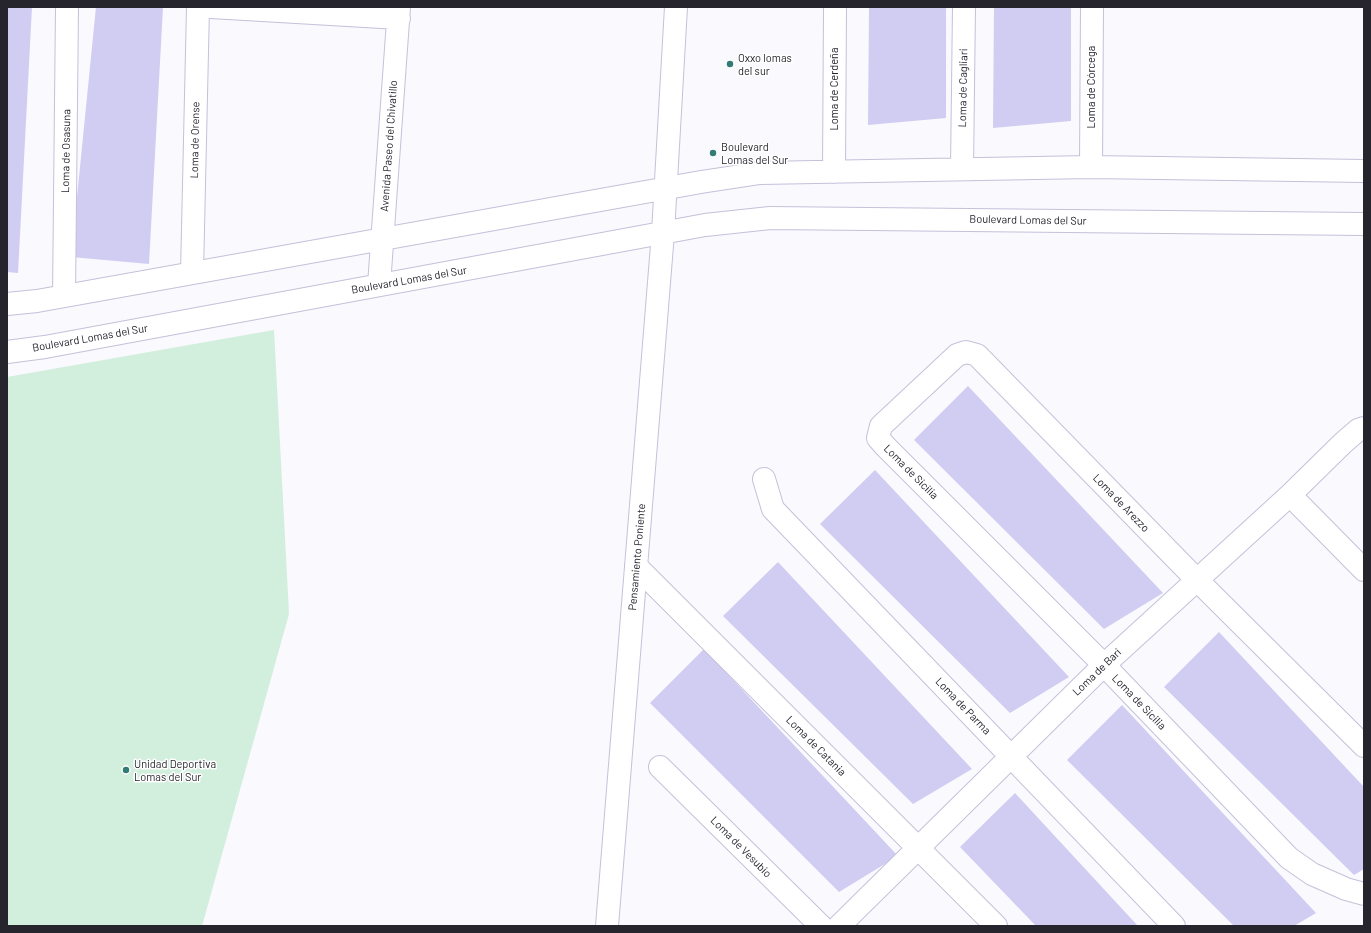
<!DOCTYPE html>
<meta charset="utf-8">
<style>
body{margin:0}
#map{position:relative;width:1371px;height:933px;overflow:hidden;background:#f9f9fe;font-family:Barlow,sans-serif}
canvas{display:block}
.frame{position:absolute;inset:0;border:8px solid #26252d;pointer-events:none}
</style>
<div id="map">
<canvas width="1371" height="933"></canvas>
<div class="frame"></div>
</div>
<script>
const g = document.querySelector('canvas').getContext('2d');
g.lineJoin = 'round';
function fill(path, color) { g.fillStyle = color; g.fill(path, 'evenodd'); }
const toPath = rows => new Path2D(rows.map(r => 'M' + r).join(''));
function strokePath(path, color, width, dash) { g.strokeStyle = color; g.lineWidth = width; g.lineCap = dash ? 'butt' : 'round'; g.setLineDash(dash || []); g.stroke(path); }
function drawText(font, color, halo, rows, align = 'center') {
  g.font = font + ' Barlow,sans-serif'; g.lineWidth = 3; g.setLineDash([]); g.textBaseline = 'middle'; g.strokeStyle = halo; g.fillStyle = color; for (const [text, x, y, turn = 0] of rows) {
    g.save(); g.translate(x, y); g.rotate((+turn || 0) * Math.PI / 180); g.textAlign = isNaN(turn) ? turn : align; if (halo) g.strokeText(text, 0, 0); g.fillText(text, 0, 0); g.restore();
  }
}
fill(toPath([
 [274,330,289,614,202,926,7,926,7,377]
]), '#d2eedd');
fill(toPath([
 [7,7,32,7,18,273,7,272],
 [96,7,163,7,149,264,71,257],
 [869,7,946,7,946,118,868,125],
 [994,7,1071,7,1071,121,993,128],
 [968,386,1163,593,1104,629,914,440],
 [875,470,1069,677,1010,713,820,524],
 [778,562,972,769,913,804,723,616],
 [1219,632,1364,787,1364,869,1354,875,1164,687],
 [704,649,898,856,839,892,650,703],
 [1122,705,1316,913,1294,926,1234,926,1067,760],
 [1015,793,1138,926,1036,926,960,847]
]), '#d1ccf2');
const minor = toPath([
 [211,7,399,18],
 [1091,167,1092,7],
 [962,169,964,7],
 [834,172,835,7],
 [192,273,198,7],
 [379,285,399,7],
 [64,296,67,7],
 [7,304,37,301,701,182,760,173,1091,167,1364,171],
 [7,352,45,347,705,225,770,218,1364,224],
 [764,479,773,509,1174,926],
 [1290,495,1364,570],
 [636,566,996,926],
 [1364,746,1196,579,977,355,966,352,957,355,881,426,878,438,885,446,1104,665,1289,858,1312,874,1346,889,1364,894],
 [660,767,821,926],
 [607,926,663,233,676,7],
 [839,926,1104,665,1290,495,1343,443,1358,430,1364,428]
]);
strokePath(minor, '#c4c1d9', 24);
strokePath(minor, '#fff', 22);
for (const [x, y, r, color] of [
 [730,64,4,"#337b75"],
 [713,153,4,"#337b75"],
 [126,770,4,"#337b75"]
]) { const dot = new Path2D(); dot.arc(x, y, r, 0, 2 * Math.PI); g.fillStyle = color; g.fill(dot); strokePath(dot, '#fff', 1.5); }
drawText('11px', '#26252d', '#fff', [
 ["Oxxo lomas",738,58],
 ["del sur",738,71],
 ["Boulevard",721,147],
 ["Lomas del Sur",721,160],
 ["Unidad Deportiva",134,764],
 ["Lomas del Sur",134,777]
], 'left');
drawText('11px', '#26252d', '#fff', [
 ["Loma de Córcega",1091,87,-90],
 ["Loma de Cagliari",963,88,-89],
 ["Loma de Cerdeña",834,89,-90],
 ["Loma de Orense",195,140,-89],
 ["Avenida Paseo del Chivatillo",389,146,-86],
 ["Loma de Osasuna",66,151,-89],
 ["Boulevard Lomas del Sur",1028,220,1],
 ["Boulevard Lomas del Sur",409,280,-10],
 ["Boulevard Lomas del Sur",90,338,-10],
 ["Loma de Sicilia",911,472,45],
 ["Loma de Arezzo",1121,503,46],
 ["Pensamiento Poniente",637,557,-85],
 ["Loma de Bari",1097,672,-44],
 ["Loma de Sicilia",1139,702,46],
 ["Loma de Parma",963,706,46],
 ["Loma de Catania",816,746,45],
 ["Loma de Vesubio",741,847,45]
]);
</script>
